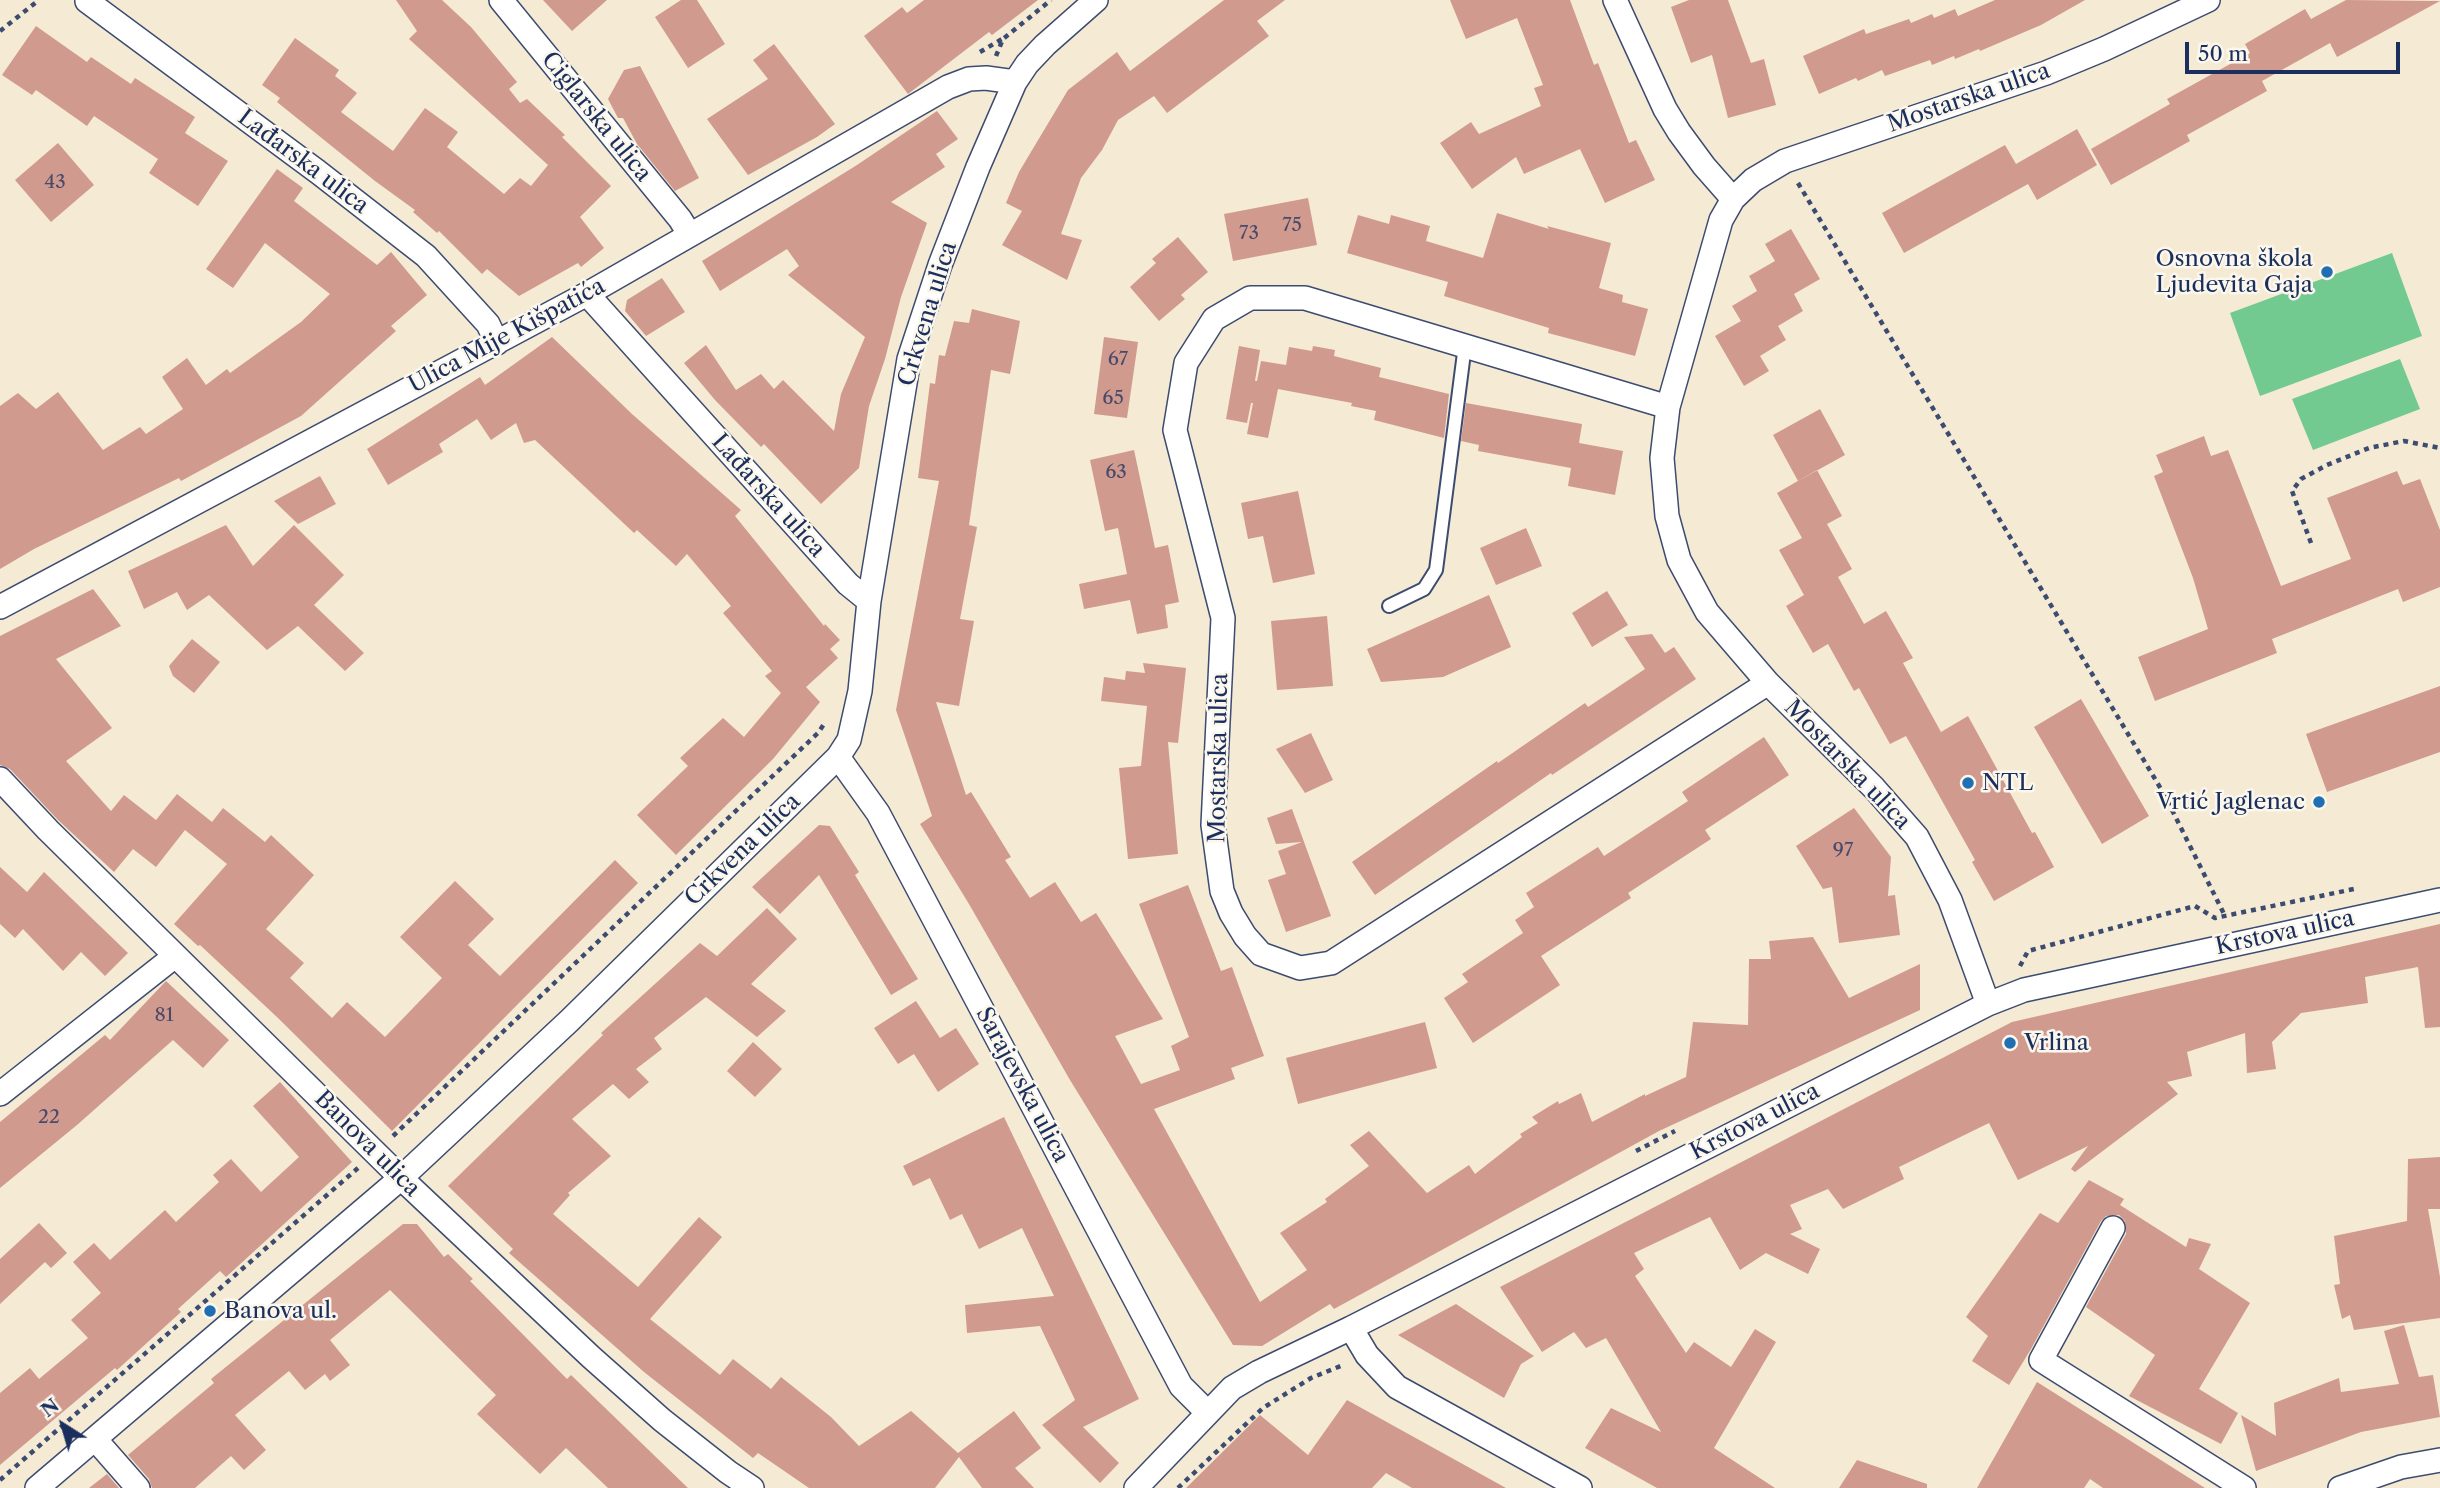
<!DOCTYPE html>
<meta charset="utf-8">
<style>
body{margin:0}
#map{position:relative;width:2440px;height:1488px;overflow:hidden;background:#f5ead3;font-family:"Libre Caslon Text",serif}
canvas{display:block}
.north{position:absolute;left:28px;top:1390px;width:70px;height:70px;-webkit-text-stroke:5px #fbf7ec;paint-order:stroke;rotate:323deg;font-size:19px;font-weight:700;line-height:28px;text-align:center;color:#1b2f5e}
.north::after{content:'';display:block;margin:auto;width:24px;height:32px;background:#1b2f5e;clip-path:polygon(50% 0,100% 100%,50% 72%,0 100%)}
.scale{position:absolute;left:2185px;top:42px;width:215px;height:32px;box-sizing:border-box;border:4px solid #1b2f5e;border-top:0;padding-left:9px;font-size:21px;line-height:24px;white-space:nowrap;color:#1b2f5e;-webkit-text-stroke:5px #fbf7ec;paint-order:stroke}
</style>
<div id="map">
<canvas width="2440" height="1488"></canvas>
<div class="north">N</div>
<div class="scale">50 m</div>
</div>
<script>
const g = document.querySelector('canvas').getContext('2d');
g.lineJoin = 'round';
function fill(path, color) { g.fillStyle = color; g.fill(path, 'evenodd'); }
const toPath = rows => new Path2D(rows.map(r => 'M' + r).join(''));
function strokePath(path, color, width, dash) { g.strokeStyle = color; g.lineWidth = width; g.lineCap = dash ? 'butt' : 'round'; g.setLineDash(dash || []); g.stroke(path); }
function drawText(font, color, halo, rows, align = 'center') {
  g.font = font + ' "Libre Caslon Text",serif'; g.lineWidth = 5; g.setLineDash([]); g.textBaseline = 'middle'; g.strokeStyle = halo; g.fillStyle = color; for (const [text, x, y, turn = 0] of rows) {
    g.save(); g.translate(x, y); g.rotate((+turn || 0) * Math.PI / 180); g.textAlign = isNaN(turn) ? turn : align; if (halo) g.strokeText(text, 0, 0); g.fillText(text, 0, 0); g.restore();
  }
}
fill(toPath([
 [2392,253,2422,336,2260,396,2230,313],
 [2400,359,2420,409,2313,450,2292,399]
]), '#72ca90');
fill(toPath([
 [396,0,442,0,471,27,517,82,509,89,520,103,527,99,565,135,562,137,611,186,580,217,604,248,581,267,578,263,519,296,487,269,482,274,439,231,437,233,413,212,415,210,375,181,277,102,280,98,262,85,295,38,339,70,335,76,357,93,341,112,393,151,425,108,458,132,447,147,504,194,520,178,531,186,548,165,409,39,417,31],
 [543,0,607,0,572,31],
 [681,0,697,0,725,44,688,68,655,17],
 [924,0,1038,0,992,35,989,32,908,94,864,36,902,7,907,13],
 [1224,0,1285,0,1257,21,1269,36,1167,113,1154,96,1118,120,1102,150,1081,178,1061,234,1082,240,1067,280,1002,245,1022,211,1006,203,1019,172,1068,90,1117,52,1130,71],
 [1450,0,1570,0,1594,65,1598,63,1629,143,1636,140,1655,180,1605,203,1580,149,1524,174,1516,157,1472,189,1440,143,1471,122,1479,134,1541,106,1534,88,1543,85,1517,18,1466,39],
 [1689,0,1728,0,1751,63,1764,59,1776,105,1728,118,1712,55,1691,63,1671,7],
 [1995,0,2085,0,2041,25,1980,51,1979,49,1955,59,1954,56,1932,65,1930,60,1885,76,1882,70,1858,81,1856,78,1819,94,1803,56,1864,29,1866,34,1909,19,1911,23,1932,14,1934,18,1955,9,1958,16],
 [2346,0,2440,1,2337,57,2330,43,2262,81,2267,91,2187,135,2190,141,2111,185,2091,149,2170,104,2167,99,2250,53,2245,44,2305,9,2311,19],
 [36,26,87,62,91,57,131,84,135,78,195,117,185,133,228,161,198,206,149,173,158,159,94,116,87,126,36,90,32,95,2,75],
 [774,44,835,124,817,137,748,175,707,119,768,79,753,60],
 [640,66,699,178,675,191,637,144,623,118,618,118,608,99,624,70],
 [937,111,958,139,936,154,945,167,891,202,927,223,901,297,885,359,869,406,859,468,821,504,764,444,761,447,715,400,684,363,706,345,736,390,761,374,774,389,783,380,834,431,841,394,865,337,788,275,799,266,787,249,720,291,702,261,857,165],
 [2077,129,2097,165,2037,200,2028,184,1904,253,1882,213,2005,145,2016,164],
 [58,143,94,185,51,222,15,180],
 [277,169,303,188,294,201,377,265,391,252,427,295,391,326,396,331,301,416,181,481,179,478,34,549,0,569,0,406,18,393,36,409,58,392,103,450,140,427,146,434,183,409,162,377,187,358,206,385,227,369,230,373,301,322,330,294,265,243,233,288,206,269],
 [1308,198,1317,245,1233,261,1224,214],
 [1497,213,1549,229,1547,226,1611,243,1599,288,1623,295,1622,302,1648,309,1635,356,1548,333,1549,328,1444,296,1448,282,1347,253,1358,215,1389,224,1391,215,1430,226,1426,241,1483,258],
 [1791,229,1820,279,1794,294,1803,311,1778,326,1786,340,1760,356,1769,371,1744,386,1715,336,1741,321,1732,306,1757,291,1749,276,1775,261,1765,244],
 [1178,237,1208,272,1181,295,1185,299,1159,321,1130,287,1156,263,1152,259],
 [662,278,685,312,646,336,625,311,627,300],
 [972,309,1020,321,1010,374,991,370,969,525,977,527,960,619,974,621,959,706,936,702,966,795,971,792,1011,857,1005,860,1030,898,1055,882,1081,922,1096,913,1163,1019,1115,1036,1141,1084,1180,1070,1171,1046,1189,1037,1139,904,1188,885,1221,971,1232,967,1264,1056,1231,1068,1235,1079,1154,1109,1260,1302,1307,1270,1280,1233,1327,1202,1325,1199,1369,1166,1350,1145,1369,1131,1427,1193,1469,1165,1475,1174,1522,1137,1520,1134,1538,1123,1532,1117,1558,1101,1559,1104,1581,1093,1592,1122,1645,1094,1645,1096,1686,1077,1693,1022,1748,1025,1749,959,1771,959,1769,941,1813,937,1849,998,1920,964,1920,1010,1659,1131,1334,1309,1330,1304,1262,1346,1233,1345,1070,1080,969,904,920,824,932,816,896,710,939,481,918,478,930,383,935,384,939,355,945,356,954,321,969,323],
 [552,337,632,414,741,510,735,516,824,626,825,624,840,640,830,649,838,658,806,687,820,702,773,759,676,855,637,815,688,766,680,758,723,718,744,737,781,693,765,676,772,671,723,613,731,606,687,554,676,566,637,530,634,533,535,440,524,443,516,423,491,440,477,419,439,444,443,452,388,485,367,449,480,377,485,385],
 [1104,337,1138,342,1127,418,1094,414],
 [1239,346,1260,350,1255,381,1257,381,1261,361,1286,365,1289,347,1312,351,1313,346,1335,350,1334,356,1381,368,1379,377,1449,394,1444,438,1374,420,1376,411,1351,406,1352,403,1278,389,1268,438,1247,434,1253,403,1251,403,1247,423,1226,419],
 [1466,403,1582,424,1579,443,1623,451,1615,495,1568,486,1571,468,1478,451,1479,445,1461,441],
 [1820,409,1845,455,1798,481,1773,435],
 [2204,436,2211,456,2228,450,2281,586,2351,559,2327,498,2397,471,2403,485,2420,479,2440,530,2440,587,2403,602,2398,589,2272,639,2277,653,2155,701,2138,657,2208,629,2193,578,2154,476,2163,472,2156,455],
 [1134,450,1155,548,1168,545,1179,602,1165,605,1168,628,1137,634,1130,600,1084,609,1079,584,1127,574,1118,528,1105,531,1090,460],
 [1817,470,1842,516,1827,524,1852,569,1838,577,1864,624,1886,611,1913,658,1903,663,1941,732,1968,716,2032,833,2035,832,2054,867,1994,901,1972,862,1975,860,1906,736,1890,744,1859,688,1854,691,1828,644,1813,653,1786,606,1804,595,1779,550,1802,538,1777,493],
 [320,476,336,504,298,524,274,501],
 [1298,491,1315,574,1273,583,1263,536,1248,539,1241,503],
 [226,525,253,566,294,525,344,575,314,605,364,653,345,671,298,626,267,650,209,595,187,610,177,592,144,609,128,571],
 [1526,528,1542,566,1496,585,1480,548],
 [93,589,121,626,56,659,112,728,66,761,111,811,124,795,156,820,177,794,212,822,223,808,265,842,271,835,314,875,266,929,304,963,290,978,332,1018,347,1002,385,1037,442,978,400,937,455,881,494,919,468,945,500,976,615,860,638,883,392,1131,278,1018,200,945,198,946,174,924,227,864,185,830,156,867,133,849,114,872,58,820,10,769,0,765,0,636],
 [1607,591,1628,625,1592,647,1572,613],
 [1489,595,1511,647,1443,677,1381,682,1367,649],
 [1327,616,1333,686,1277,690,1271,621],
 [1652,634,1665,653,1674,647,1696,679,1552,775,1551,773,1375,895,1352,862,1497,761,1498,763,1585,703,1588,707,1645,669,1624,637],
 [192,639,220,662,194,693,173,676,169,666],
 [1143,663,1186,668,1178,743,1168,742,1178,854,1128,859,1119,768,1141,766,1147,706,1101,701,1104,677,1125,680,1126,671,1145,673],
 [2440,686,2440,752,2327,792,2306,734],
 [2081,699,2149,816,2102,844,2034,727],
 [1311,733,1333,780,1305,793,1276,749],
 [1764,737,1789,775,1705,830,1711,839,1628,893,1631,898,1541,956,1560,985,1473,1043,1444,998,1468,982,1462,974,1523,933,1515,920,1534,907,1526,893,1598,847,1604,856,1688,801,1682,792],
 [1854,808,1891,857,1888,896,1895,895,1900,935,1839,943,1832,887,1823,889,1796,846],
 [1292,809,1331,916,1286,932,1268,880,1286,874,1278,851,1302,842,1276,844,1267,818],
 [819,825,830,826,859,872,855,875,918,979,891,995,819,875,780,914,752,887],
 [0,867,27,892,44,872,128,953,105,976,81,952,63,971,23,929,15,938,0,924],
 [767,908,797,939,751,984,786,1011,757,1037,706,997,654,1038,662,1049,636,1069,649,1082,629,1099,613,1084,572,1119,611,1156,568,1193,570,1195,553,1214,638,1287,699,1217,722,1237,650,1319,720,1375,733,1359,771,1389,781,1377,831,1417,859,1446,911,1411,958,1453,1014,1411,1041,1448,1015,1468,1034,1488,982,1488,959,1457,935,1488,809,1488,758,1453,753,1458,644,1372,509,1253,513,1249,448,1186,603,1035,601,1033,700,943,717,956],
 [2440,924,2440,1027,2425,1028,2418,967,2365,977,2368,1003,2301,1013,2272,1042,2276,1069,2247,1073,2245,1033,2187,1052,2192,1076,2167,1082,2178,1094,2075,1172,2071,1169,2088,1146,2018,1180,1989,1123,1899,1167,1904,1179,1843,1209,1828,1189,1790,1205,1802,1229,1790,1234,1820,1249,1808,1274,1766,1253,1740,1270,1710,1217,1634,1253,1644,1269,1635,1276,1686,1353,1694,1342,1731,1367,1755,1329,1776,1342,1714,1448,1775,1488,1657,1488,1585,1448,1611,1408,1661,1432,1606,1338,1586,1348,1574,1332,1542,1352,1500,1287,2012,1022],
 [166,981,229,1040,203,1068,173,1040,77,1125,0,1188,0,1122,105,1035,110,1040],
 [916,1001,940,1038,956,1028,979,1064,938,1092,914,1054,898,1064,874,1028],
 [1425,1022,1437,1068,1298,1104,1286,1058],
 [753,1042,782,1069,755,1097,727,1071],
 [280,1082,352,1162,226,1277,220,1271,178,1309,181,1312,117,1370,115,1368,0,1465,0,1393,30,1368,39,1379,88,1338,71,1320,101,1293,73,1262,94,1243,110,1260,165,1210,176,1222,219,1182,213,1175,231,1159,261,1192,299,1157,253,1106],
 [1004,1117,1139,1399,1083,1427,1119,1463,1100,1483,1042,1425,1075,1400,1040,1326,967,1333,965,1305,1054,1296,1022,1228,979,1249,962,1214,950,1220,930,1178,913,1186,903,1166],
 [2440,1157,2440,1209,2428,1209,2440,1277,2440,1318,2354,1330,2350,1315,2342,1319,2334,1285,2340,1284,2334,1236,2407,1221,2408,1159],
 [2089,1180,2124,1199,2120,1205,2186,1247,2189,1238,2211,1244,2199,1269,2250,1303,2199,1389,2238,1413,2221,1444,2129,1396,2155,1355,2086,1307,2126,1234,2125,1221,2119,1215,2106,1216,2101,1221,2031,1349,2009,1385,1972,1361,1988,1336,1966,1317,2040,1213,2058,1223],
 [39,1223,67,1253,51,1268,45,1262,0,1304,0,1259],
 [403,1224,417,1224,444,1257,448,1254,473,1279,470,1281,567,1379,571,1375,688,1488,608,1488,566,1448,540,1474,477,1414,496,1395,390,1290,330,1340,350,1365,330,1381,325,1374,305,1390,289,1371,235,1415,266,1450,244,1470,231,1456,195,1488,152,1488,149,1479,128,1455,214,1383,211,1379],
 [1456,1304,1534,1356,1521,1364,1504,1398,1398,1335],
 [2404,1325,2419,1377,2433,1375,2440,1417,2361,1432,2256,1471,2241,1415,2276,1436,2274,1403,2339,1378,2341,1392,2399,1384,2384,1331],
 [2037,1382,2118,1433,2205,1488,2103,1488,2090,1479,2084,1488,1977,1488],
 [1347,1400,1506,1488,1412,1488,1386,1473,1372,1488,1186,1488,1260,1415,1308,1455],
 [1857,1460,1927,1484,1927,1488,1839,1488],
 [107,1474,119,1488,89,1488]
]), '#d19a8e');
const service = toPath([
 [1389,606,1424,589,1436,570,1465,345]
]);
const minor = toPath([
 [501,0,680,219,690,235],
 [1615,0,1665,109,1679,132,1704,166,1733,199],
 [87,1,318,172,426,256,488,324,497,343],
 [587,294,848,584,869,601],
 [1668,407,1305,298,1250,298,1214,319,1186,363,1175,430,1223,618,1213,825,1222,891,1231,913,1245,936,1261,954,1300,968,1331,963,1768,683],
 [0,607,587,294,948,87,969,79,986,78,1015,82],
 [838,757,878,813,1181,1386,1207,1412],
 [0,779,48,830,401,1178,591,1357,662,1420,728,1472,752,1488],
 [1988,1004,1950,900,1917,837,1874,788,1768,683,1707,612,1679,560,1667,516,1662,458,1668,407,1721,220,1733,199,1753,180,1785,161,2046,73,2104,49,2208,0],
 [0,1094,175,956],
 [2113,1228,2041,1360,2244,1488],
 [1351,1328,1367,1355,1397,1387,1580,1488],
 [95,1439,138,1488],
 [37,1488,401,1178,569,1021,838,757,849,740,860,691,869,601,909,359,940,265,978,167,1015,82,1027,64,1045,45,1096,0],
 [1136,1488,1232,1388,1259,1372,1351,1328,1988,1004,2024,990,2440,900],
 [2340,1488,2401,1467,2440,1460]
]);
strokePath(service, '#3c4b70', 16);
strokePath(minor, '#3c4b70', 26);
strokePath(toPath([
 [0,31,39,0],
 [980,52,1002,39],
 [996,56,1003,39,1051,0],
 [1798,183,2164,794,2225,916],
 [2311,543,2292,491,2301,479,2327,465,2369,448,2404,441,2440,448],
 [2020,966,2028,951,2195,906,2215,918,2354,889],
 [393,1136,818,733,824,724],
 [1636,1151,1675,1131],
 [0,1480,358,1168],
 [1178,1488,1263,1408,1311,1378,1343,1365]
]), '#3c4b70', 4.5, [5, 5]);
strokePath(service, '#fff', 12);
strokePath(minor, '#fff', 23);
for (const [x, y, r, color] of [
 [2327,272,7,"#1f6fb2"],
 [1968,783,7,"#1f6fb2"],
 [2319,802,7,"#1f6fb2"],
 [2010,1043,7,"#1f6fb2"],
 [210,1311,7,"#1f6fb2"]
]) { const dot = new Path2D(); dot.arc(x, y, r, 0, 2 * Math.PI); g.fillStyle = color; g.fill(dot); strokePath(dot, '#fbf7ec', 2.5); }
drawText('19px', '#484a6a', null, [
 ["43",55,183],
 ["75",1292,226],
 ["73",1249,234],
 ["67",1118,360],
 ["65",1113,399],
 ["63",1116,473],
 ["97",1843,851],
 ["81",164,1016],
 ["22",49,1118]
]);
drawText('23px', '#1b2f5e', '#fbf7ec', [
 ["Mostarska ulica",1969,98,-19],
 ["Ciglarska ulica",596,117,51],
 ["Lađarska ulica",303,162,37],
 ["Crkvena ulica",928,314,-73],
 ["Ulica Mije Kišpatića",507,336,-28],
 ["Lađarska ulica",768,496,48],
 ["Mostarska ulica",1219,758,-89],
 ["Mostarska ulica",1847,765,46],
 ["Crkvena ulica",743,850,-44],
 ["Krstova ulica",2285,933,-12],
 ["Sarajevska ulica",1022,1085,62],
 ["Krstova ulica",1755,1122,-27],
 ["Banova ulica",367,1144,45]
]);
drawText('23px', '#1b2f5e', '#fbf7ec', [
 ["Osnovna škola",2313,259,"right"],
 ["Ljudevita Gaja",2313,285,"right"],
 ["NTL",1982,783],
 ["Vrtić Jaglenac",2305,802,"right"],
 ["Vrlina",2024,1043],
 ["Banova ul.",224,1311]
], 'left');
</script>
